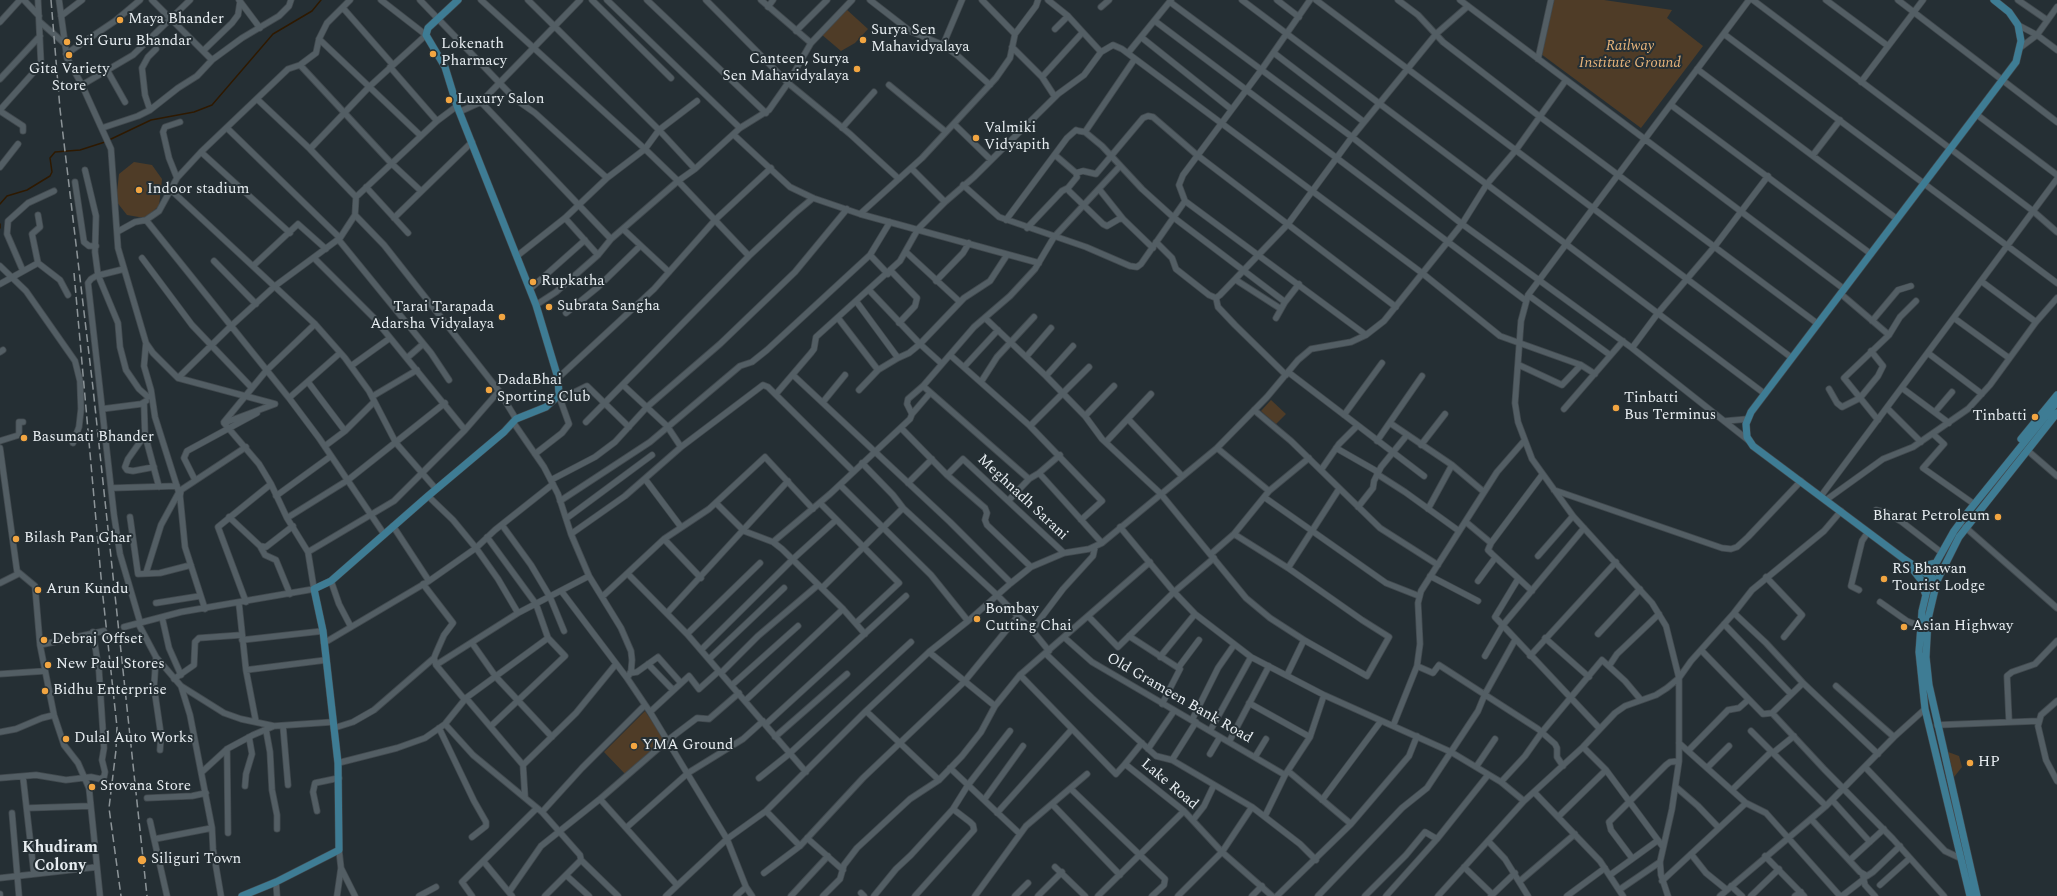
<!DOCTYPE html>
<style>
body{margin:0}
canvas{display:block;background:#252f34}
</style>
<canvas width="2057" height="896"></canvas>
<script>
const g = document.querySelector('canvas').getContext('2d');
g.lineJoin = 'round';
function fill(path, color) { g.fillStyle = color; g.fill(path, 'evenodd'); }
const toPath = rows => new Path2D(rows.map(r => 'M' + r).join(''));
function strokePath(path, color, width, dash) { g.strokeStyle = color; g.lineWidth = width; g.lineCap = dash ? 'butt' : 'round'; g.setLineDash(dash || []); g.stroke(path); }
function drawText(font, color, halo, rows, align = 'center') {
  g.font = font + ' Spectral,serif'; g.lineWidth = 4; g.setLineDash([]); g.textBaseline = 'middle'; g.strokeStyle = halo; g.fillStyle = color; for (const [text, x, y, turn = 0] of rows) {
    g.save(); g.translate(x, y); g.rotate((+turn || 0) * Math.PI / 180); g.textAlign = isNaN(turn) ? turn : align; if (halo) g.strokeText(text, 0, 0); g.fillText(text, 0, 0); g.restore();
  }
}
fill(toPath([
 [1554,0,1604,0,1672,10,1667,18,1703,46,1641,128,1541,54],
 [846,9,868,29,855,43,841,51,821,34],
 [134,162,152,165,162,179,159,206,145,218,127,215,116,201,119,174],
 [1271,400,1286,414,1276,424,1261,411],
 [645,711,665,740,626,775,604,752],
 [1948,752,1959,756,1962,767,1954,777]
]), '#4f3c27');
strokePath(toPath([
 [109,140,151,120,194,112,212,105,273,34,312,11,321,0],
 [0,204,7,196,27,190,50,176,52,172,50,158,55,152,80,150,105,142],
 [0,224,0,228]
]), '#2e1900', 1.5);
const minor = toPath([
 [24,0,39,16],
 [59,0,67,58,82,85,111,149,118,248,146,343,153,353,178,378,275,404,224,423,259,464,271,484,287,518,308,552,314,589,181,612,124,627],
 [152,0,212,60],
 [239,0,260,28],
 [420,0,515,99,535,113,607,178],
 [481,0,646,150,678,181,749,256],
 [528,0,659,130,695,169],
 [592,0,671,78],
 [607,0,740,128],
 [647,0,766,113],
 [706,0,788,83,850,134,899,179],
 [761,0,811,43],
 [870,0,910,31,943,45,958,56,990,85],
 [982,0,1015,34],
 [1048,0,1068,16,1101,52],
 [1242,0,1765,394],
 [1277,0,1299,17],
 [1310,0,1262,69,1183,175,1179,185,1185,201,1366,335],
 [1316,0,1792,358],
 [1398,0,1418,15,1443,42,1539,116,1818,324],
 [1460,0,1844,289],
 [1753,0,2033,211,2057,232],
 [1826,0,1888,46],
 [1898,0,2057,122],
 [2018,0,2047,20],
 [1170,2,1352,137,1462,224,1632,348,1748,440],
 [768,7,773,0],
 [1101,7,1109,0],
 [343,8,393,65],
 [61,16,82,0],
 [1155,21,1525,300],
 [0,22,20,0],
 [40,22,64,43],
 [2018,25,2037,35,2057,50],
 [1055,29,1068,16],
 [796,31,827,0],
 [1724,34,2057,283],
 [1141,37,1231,109],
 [319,39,421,136],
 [943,45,962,0],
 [1012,47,1042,77,1055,97],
 [2021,47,2037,35,2057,7],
 [203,51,232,23,238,15,240,2],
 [1128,53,1171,0],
 [1274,53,1364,122],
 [66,54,115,21,140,0],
 [1538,59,1551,0],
 [300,65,391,163,421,191],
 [390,67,437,121],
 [1697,69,1897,219],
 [107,70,125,102],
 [1042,77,1082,33],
 [0,79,40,36],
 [1861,82,1923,0],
 [82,85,133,55,190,0],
 [889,85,946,132],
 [257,99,310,149,356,197],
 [481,102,611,239],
 [1671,105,1871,254],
 [0,110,41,64,38,0],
 [150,110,145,95,142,68,148,57,156,49],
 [0,111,23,126,23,131],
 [459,112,481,102,580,0],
 [1976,114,2057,175],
 [954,124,991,160],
 [102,128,138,116,150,110,178,88,197,76,212,60,242,38,279,16,289,6,291,0],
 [227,128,340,238],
 [842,128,874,92],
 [1085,132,1134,60],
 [734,135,790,187,813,198,860,214,1039,263],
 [310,149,369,87,426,35,381,0],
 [201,152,290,233],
 [1055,155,1076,173,1077,177,1068,188,1069,191,1103,224,1107,226,1119,219,1123,219,1153,248],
 [1813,155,1840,120],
 [0,167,18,144],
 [911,168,945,202],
 [85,170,96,216,95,252,98,275,118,323,120,347,126,370,139,389,148,397],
 [1076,173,1083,171,1096,174,1143,118,1148,116,1153,117,1197,155,1396,307],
 [177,178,169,158,163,132,165,127,180,122],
 [75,182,84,242,89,246,96,246],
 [963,185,999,217,1086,247,1130,266,1137,267,1141,264,1185,201],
 [366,187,408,233],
 [1099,189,1123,219],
 [172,191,315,324,345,358,369,391,396,443,436,489],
 [860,214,922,158,996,78,1010,58,1015,34,1036,6,1038,0],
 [38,215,40,227,32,234,38,263],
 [355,215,384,245,499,391,516,419],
 [394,218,472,142],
 [565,218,598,255],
 [146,220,289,398,319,438,384,534],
 [1006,220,1067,138,1076,130,1079,131,1085,132,1102,146,1142,189,1173,217,1285,302],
 [1027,228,1062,191,1068,188],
 [623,229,669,272],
 [117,232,135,222,146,220,159,211,177,178,201,152,288,69,300,65,316,53,319,39,327,23,350,0],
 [338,239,431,353,449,380],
 [1156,242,1172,258,1176,269,1209,295,1216,298,1220,295,1288,224,1352,137,1436,34,1468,6],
 [906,252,960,302],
 [870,255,888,274],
 [517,256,565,218,607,178,645,149,659,130,697,101],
 [142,258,192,325,252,388],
 [314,258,374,318,465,430],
 [214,261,256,304],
 [0,266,26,291,75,361,80,381,81,409,79,427,73,443],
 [253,266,298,224,326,249],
 [124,269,96,276,91,279,88,283,114,515,120,554,140,622],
 [23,271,7,234,8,221,28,203,54,191],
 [891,271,917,298,915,306,899,323],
 [1236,280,1281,309],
 [936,281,963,253,969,243],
 [1981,281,2036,322],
 [0,284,38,263,60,280,68,295],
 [530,289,585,240],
 [869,290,920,344,942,364],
 [1841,294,1889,335],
 [1528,295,1610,355],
 [1216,298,1218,307,1235,325,1286,375],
 [856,301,898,358],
 [536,305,556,292,598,255,611,239,678,181,695,169,740,128,769,110,788,83,811,43,852,0],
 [566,313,598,287,640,246],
 [838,318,878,370,859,390],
 [985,318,1046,376,1085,416,1102,439,1160,493,1246,598,1270,618,1304,640,1367,676,1389,637,1362,620,1288,568,1234,534],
 [1276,318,1285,302,1299,284],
 [1954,318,2009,358],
 [1872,321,1898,290,1911,286],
 [146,343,144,366,151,390,155,417,180,496],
 [1632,348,1658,313,1715,246,1768,176],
 [0,352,3,350],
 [1928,353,1982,394],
 [950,355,1030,426,1102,501,1081,520],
 [1026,357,1051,328],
 [407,358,423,344],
 [1519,365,1562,385,1581,365],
 [351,366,390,338],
 [964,367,998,330],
 [878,370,898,358,909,353,920,344,964,298,990,281,1007,255],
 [1288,372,1424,476],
 [793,375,950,522,1011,583],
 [1046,376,1073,346],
 [178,378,231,326,275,286,340,238,355,215,356,197,437,121,457,106],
 [558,378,654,289,715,220,771,168],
 [308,382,345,431],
 [981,382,997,357,1034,317],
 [623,385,667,426,681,447],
 [923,386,1029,479],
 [1902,388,1949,423],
 [1829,389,1837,403,1842,407,1860,398,1878,376,1883,366,1871,351],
 [776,394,811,353,814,349,816,337,900,261,918,229,945,202,974,177,1058,94,1084,75,1101,52,1113,45,1122,49,1422,273,1500,336,1581,365,1595,374],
 [373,396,417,370],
 [289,398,340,353],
 [561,399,587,386,629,427],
 [823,402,845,375],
 [144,403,145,435,159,487],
 [1887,408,1921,442],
 [102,409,141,404,146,401],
 [1564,409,1623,341],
 [1254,410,1291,441,1380,528,1438,565],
 [1935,412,1952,392],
 [912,414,930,393],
 [1344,415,1382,363],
 [1085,416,1114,386],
 [1128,419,1182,476],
 [1878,420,1844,378,1889,335,1900,317,1916,301],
 [1725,421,1748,419],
 [224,422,266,371,315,324],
 [513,422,544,467,558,494,571,534,589,576,621,628,631,651,632,660,631,672,627,678,650,712,727,839,746,887,752,896],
 [586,422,749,256,795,213,813,198],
 [1390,423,1452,465,1484,492],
 [1030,426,1089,367],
 [901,428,947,475,985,508,987,513,985,520,987,525,1031,567],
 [1933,434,1944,444,1923,468,1974,504],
 [145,435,128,459,125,467,127,470,133,471,154,467],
 [0,441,19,435,19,422,23,422],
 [1377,441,1422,376],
 [1106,442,1151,394],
 [1421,445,1445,414],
 [325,446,345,431,374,402],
 [0,448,17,571,35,586,40,645,54,715,64,745,78,763,89,788,100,896],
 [1217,448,1269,491],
 [1336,448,1378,472],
 [2027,450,2057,476],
 [535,454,562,433,569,424,559,396],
 [1321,470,1339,444,1357,426],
 [1039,473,1102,543],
 [1377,474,1405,492,1459,531],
 [947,475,963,459,1064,553],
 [645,479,681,527],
 [195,480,184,458,187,451,257,413],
 [551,480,595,457,615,442,647,407,720,344,795,272,847,209],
 [908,483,932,459],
 [840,485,931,575,968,621],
 [112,488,177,486],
 [1554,490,1722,548,1731,549,1737,547,1748,537,1801,481],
 [276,496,331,456],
 [428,496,453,520,476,548,498,579,518,613],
 [1821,496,2057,179],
 [1264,497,1386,583,1419,596],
 [1009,500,1029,479,1039,473,1060,455],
 [1826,500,1883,459,1913,447,1968,409,1990,385,2036,322,2057,298],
 [560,501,650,442,740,366,752,362,767,350,870,255,890,222],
 [716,503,744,531,773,542,782,549,843,609,865,634],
 [820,503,899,583,856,623],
 [1358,507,1373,488,1374,481,1381,467,1407,435],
 [903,508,997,595,1032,630,1049,651],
 [1428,509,1452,465],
 [1876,510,1887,513,1902,522,1942,553],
 [130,517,138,574,160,573,191,565],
 [229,517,260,546,266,547,293,526],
 [287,518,348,480,445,403],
 [567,518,652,455],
 [1466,522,1491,543,1488,550,1492,554,1532,591],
 [502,525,531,565,550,597,564,631],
 [393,526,429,581],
 [1120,527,1174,592,1195,614,1251,657,1324,695,1451,752,1501,782,1524,801],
 [1965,527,2057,608],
 [571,534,625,496,681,447,763,385,768,387,853,471],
 [664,539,701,578],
 [773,542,830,494,910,419,912,414,907,404,908,399,923,386,974,327,1010,296,1035,269,1054,237,1120,166],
 [1491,543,1542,475],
 [260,546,265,555,276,560,290,594],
 [308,552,394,501,465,430,499,391],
 [1211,554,1234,534,1269,491,1309,458],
 [1538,556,1573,516],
 [1288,568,1339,489],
 [146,573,161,525,179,492],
 [628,574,687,634,806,772],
 [1430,576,1478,601],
 [1766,577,1802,615,1784,637],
 [1518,579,1495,617,1600,729],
 [331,581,339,604,351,627],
 [1478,581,1495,558],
 [0,583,18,574],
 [423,584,453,623,444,635,436,653,434,658,436,665,465,700],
 [822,588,903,508,893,495,862,463],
 [1859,590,1851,586,1862,541,1868,532],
 [562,592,627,678],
 [603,596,664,539,709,509,765,457,813,509],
 [246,602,218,527,271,484],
 [1880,602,1907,621,1920,626],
 [156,603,200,596],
 [239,604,246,670,256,722],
 [205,609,185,547,180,496,181,490,246,447],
 [667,613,788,481],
 [1734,613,1766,643,1803,683,1878,754],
 [162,617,169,648,181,675],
 [1089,617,1118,647,1174,592,1214,558],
 [138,623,156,657,181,686,190,715,212,828,213,849,221,896],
 [1724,624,1791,694],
 [1032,630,1063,589,1093,556,1095,547],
 [687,634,760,563],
 [1598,634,1640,589],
 [1129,636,1180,669,1162,704],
 [1065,638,1092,662,1285,775],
 [1545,638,1589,677],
 [242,640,323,631],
 [324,643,429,581,476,548,495,530,553,484],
 [472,643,496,677,552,737],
 [40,645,104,631],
 [701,650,793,559,836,520],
 [1701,650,1763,714,1772,713,1803,683],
 [929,652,995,706],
 [1046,654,1092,698,1156,756,1172,760,1252,807,1300,844,1316,860],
 [1485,656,1503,625,1584,528],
 [1530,656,1616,562],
 [156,657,154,687,161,735,160,750],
 [1160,657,1195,614],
 [709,659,784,588],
 [648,664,673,690],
 [436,665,518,613,589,576],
 [1417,666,1433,673,1439,665,1538,729,1555,744,1557,748,1557,757,1563,766],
 [1609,666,1617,654,1659,614],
 [1178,668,1199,640],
 [246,670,326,660],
 [630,673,637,672,658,657,681,683],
 [721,673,758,636,818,585],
 [0,674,45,671],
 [1020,675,1116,774,1125,764,1184,811,1222,852,1272,896],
 [1287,675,1304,640],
 [174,679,194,665,195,642,199,638,241,635],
 [732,685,798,626],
 [181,686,224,713,241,719,274,726],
 [1836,686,1894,737],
 [466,698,523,765,525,797],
 [746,700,843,609],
 [2057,701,2041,715,2038,726,2046,760,2057,781],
 [1249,703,1310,737],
 [866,711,939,780],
 [650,712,689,676,699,689,719,671],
 [1772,713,1824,769,1893,839,1944,896],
 [1192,720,1218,668,1234,645],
 [2009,721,2007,676,2012,672,2035,664,2057,641],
 [445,724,473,755,542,812,580,855,581,860,545,896],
 [766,724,906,596],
 [1937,725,2038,721],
 [283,726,288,785],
 [491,726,565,656,548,638],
 [1393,726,1417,666,1420,644,1418,603,1421,591,1497,472,1524,441],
 [334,728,353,722,374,710,434,658],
 [439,728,474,801,486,822,486,826,472,837],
 [266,730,270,752,272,790,277,815,277,829],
 [1210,731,1251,657],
 [1751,731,1826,806],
 [0,732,16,729,42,718,54,715],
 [775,737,847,674],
 [1229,742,1269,666],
 [1679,743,1746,803,1766,813,1840,896],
 [1583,747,1606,770,1663,847],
 [227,749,228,833],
 [1148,749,1174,711],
 [1688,751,1728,710,1739,708,1748,700],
 [1773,753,1794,736],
 [1210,754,1220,737],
 [1255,757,1266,739],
 [1172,760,1196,722],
 [338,763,397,748,425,738,445,724,466,698,548,638,536,604,487,537],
 [1125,764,1142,743],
 [523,765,576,713,616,664],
 [1476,767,1495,739],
 [950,768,1020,834],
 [1707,768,1729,746],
 [1866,768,1945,851,1960,858],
 [1288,771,1351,824],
 [202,772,227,749,253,735,274,726,333,722],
 [23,777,34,874],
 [0,778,36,775,66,780,91,777,100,779,104,777,105,772,102,760,104,748,99,671,93,632],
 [759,778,789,754,911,642],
 [1501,782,1525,756,1542,732,1602,660,1625,681,1641,700],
 [245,786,246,774,252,754,249,737],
 [1676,787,1698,806,1719,828],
 [1071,789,1165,879,1164,885,1152,896],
 [1732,790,1771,752],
 [1534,792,1600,861,1623,896],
 [147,798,192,796,206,793],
 [600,799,677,885],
 [984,800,1023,746],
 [1322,800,1381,721],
 [1832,800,1870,842],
 [1052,804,1120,875],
 [28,808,90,806],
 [317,811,313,792,315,783,339,778],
 [766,811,800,846],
 [542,812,582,768,645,705],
 [12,813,19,896],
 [997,813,1072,729],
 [1265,816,1285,775,1310,737,1324,695],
 [1558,817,1606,770],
 [1811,819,1860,872,1867,876,1873,872,1900,846],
 [1193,820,1204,806,1214,785],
 [150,821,167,896],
 [626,828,688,773,743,739,763,721],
 [807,838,843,870],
 [155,839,212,828],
 [1488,841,1505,859,1528,896],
 [1691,854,1706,873,1727,890],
 [1765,856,1804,896],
 [1632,858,1611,830,1609,822,1666,765,1670,762,1679,761],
 [581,860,618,896],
 [1850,860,1884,829],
 [484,862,512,896],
 [1055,867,1085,896],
 [1464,867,1492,894],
 [341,868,355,896],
 [764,873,800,846,863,778,964,682,1018,616],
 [1610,875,1657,841],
 [567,876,589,896],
 [1863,876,1865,885,1875,896],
 [0,878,97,867],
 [1520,881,1575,834],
 [1662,881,1746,803],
 [276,882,277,896],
 [1880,885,1910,858],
 [1731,886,1742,896],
 [1619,890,1660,862],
 [509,892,541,846,600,799,668,740,697,718,709,719,739,693],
 [861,893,864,896],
 [0,894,0,896],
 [337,896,341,868,339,850],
 [419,896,436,887],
 [472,896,462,882,537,808],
 [666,896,727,839,766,811,866,711,929,652,968,621,1011,583,1031,567,1064,553,1089,549,1102,543,1217,448,1267,397,1298,360,1311,349,1351,342,1366,335,1384,321,1462,224,1487,184,1516,150,1566,80],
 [736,896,746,887],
 [791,896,828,856],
 [823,896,840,879,844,865,857,848,910,799,939,780,962,756,981,732,995,706,1020,675,1150,562],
 [874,896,896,869,911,855,953,809,968,785,1010,731],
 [915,896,974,830,973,825,970,822,953,809],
 [975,896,1026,826,1087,774],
 [1015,896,1028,883],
 [1038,896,1062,872],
 [1098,896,1184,811],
 [1178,896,1222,852,1252,807],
 [1252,896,1262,886],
 [1277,896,1351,824,1409,756,1417,736],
 [1318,896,1402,808,1427,788,1478,711,1485,694,1515,640],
 [1365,896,1406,855,1425,832,1437,839],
 [1386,896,1437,839,1488,775],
 [1438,896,1524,801,1583,747,1615,713,1625,706,1656,695,1667,688,1679,678,1691,661,1734,613,1752,590,1824,531,1841,511],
 [1491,896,1515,873],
 [1567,896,1605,868],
 [1668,896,1661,875,1660,862,1672,809,1679,761,1679,678,1666,626,1652,603,1573,516,1532,459,1518,422,1515,403,1521,321,1528,295,1749,0],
 [1720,896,1826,806,1894,737,1925,709],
 [1751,896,1779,869],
 [1795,896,1801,892],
 [1842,896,1864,879]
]);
const major = toPath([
 [2021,439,2057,395],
 [1911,567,1921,580,1925,593],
 [1918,567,1936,563],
 [1937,581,1904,559,1753,446,1747,437,1746,424,1751,412,2016,62,2021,41,2018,25,2009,12,1994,0],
 [242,896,276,882,339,850,338,763,323,631,314,589,331,581,428,496,504,432,516,419,546,407,559,395,558,378,536,305,457,106,445,67,426,35,428,28,458,0],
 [1970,896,1925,709,1919,652,1922,611,1929,582,1936,563,1954,531,1968,512,2057,402],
 [1977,896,1929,685,1926,657,1928,619,1937,581,1959,537,2057,413]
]);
strokePath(minor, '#424a4f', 7);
strokePath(major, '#424a4f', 8);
strokePath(minor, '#535e64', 5.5);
strokePath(major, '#3e7c94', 7);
strokePath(toPath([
 [51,0,60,109,93,388,147,896],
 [74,273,102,588,117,727,116,750,109,808,121,896]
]), '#8c9498', 1.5, [8, 4]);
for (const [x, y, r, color] of [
 [120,20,4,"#f2a541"],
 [863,40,4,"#f2a541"],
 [67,42,4,"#f2a541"],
 [433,54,4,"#f2a541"],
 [69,55,4,"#f2a541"],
 [857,69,4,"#f2a541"],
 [449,100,4,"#f2a541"],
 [976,138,4,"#f2a541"],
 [139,190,4,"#f2a541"],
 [533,282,4,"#f2a541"],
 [549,307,4,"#f2a541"],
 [502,317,4,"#f2a541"],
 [489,390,4,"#f2a541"],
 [1616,408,4,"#f2a541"],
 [2035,417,4,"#f2a541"],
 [24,438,4,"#f2a541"],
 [1998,517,4,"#f2a541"],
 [16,539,4,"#f2a541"],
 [1884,579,4,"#f2a541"],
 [38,590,4,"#f2a541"],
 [977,619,4,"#f2a541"],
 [1904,627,4,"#f2a541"],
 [44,640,4,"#f2a541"],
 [48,665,4,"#f2a541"],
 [45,691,4,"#f2a541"],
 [66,739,4,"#f2a541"],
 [634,746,4,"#f2a541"],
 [1970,763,4,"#f2a541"],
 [92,787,4,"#f2a541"],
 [142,860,5,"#f2a541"]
]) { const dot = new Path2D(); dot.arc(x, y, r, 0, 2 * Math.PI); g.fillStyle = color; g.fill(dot); strokePath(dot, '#252f34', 1.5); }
drawText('15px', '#e7edf1', '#252f34', [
 ["Maya Bhander",128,20],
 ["Surya Sen",871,31],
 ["Mahavidyalaya",871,48],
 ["Sri Guru Bhandar",75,42],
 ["Lokenath",441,45],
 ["Pharmacy",441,62],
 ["Canteen, Surya",849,60,"right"],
 ["Sen Mahavidyalaya",849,77,"right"],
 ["Gita Variety",69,70,"center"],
 ["Store",69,87,"center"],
 ["Luxury Salon",457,100],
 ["Valmiki",984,129],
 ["Vidyapith",984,146],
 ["Indoor stadium",147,190],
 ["Rupkatha",541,282],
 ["Subrata Sangha",557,307],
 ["Tarai Tarapada",494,308,"right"],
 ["Adarsha Vidyalaya",494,325,"right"],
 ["DadaBhai",497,381],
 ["Sporting Club",497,398],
 ["Tinbatti",1624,399],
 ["Bus Terminus",1624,416],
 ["Tinbatti",2027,417,"right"],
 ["Basumati Bhander",32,438],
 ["Bharat Petroleum",1990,517,"right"],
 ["Bilash Pan Ghar",24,539],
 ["RS Bhawan",1892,570],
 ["Tourist Lodge",1892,587],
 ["Arun Kundu",46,590],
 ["Bombay",985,610],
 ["Cutting Chai",985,627],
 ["Asian Highway",1912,627],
 ["Debraj Offset",52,640],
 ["New Paul Stores",56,665],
 ["Bidhu Enterprise",53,691],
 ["Dulal Auto Works",74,739],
 ["YMA Ground",642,746],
 ["HP",1978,763],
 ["Srovana Store",100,787],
 ["Siliguri Town",151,860]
], 'left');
drawText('italic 15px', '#e6b37a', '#252f34', [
 ["Railway",1630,47],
 ["Institute Ground",1630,64]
]);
drawText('15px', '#e7edf1', '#252f34', [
 ["Meghnadh Sarani",1022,498,43],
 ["Old Grameen Bank Road",1179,699,30],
 ["Lake Road",1169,785,40]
]);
drawText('bold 16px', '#e7edf1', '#252f34', [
 ["Khudiram",60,849],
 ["Colony",60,867]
]);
</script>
